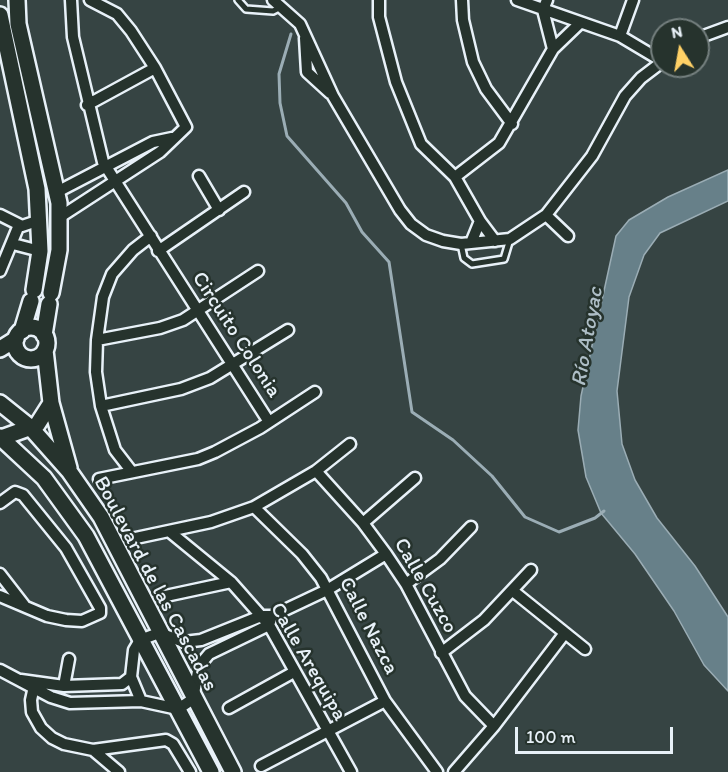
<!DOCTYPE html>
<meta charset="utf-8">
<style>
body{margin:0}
#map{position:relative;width:728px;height:772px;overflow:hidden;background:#364443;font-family:Itim,sans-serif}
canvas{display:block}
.north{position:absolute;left:650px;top:18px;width:60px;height:60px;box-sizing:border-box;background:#26332d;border:2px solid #747f7e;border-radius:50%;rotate:349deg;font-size:16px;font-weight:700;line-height:24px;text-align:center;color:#e8f1f8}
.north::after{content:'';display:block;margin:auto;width:21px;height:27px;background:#ffd166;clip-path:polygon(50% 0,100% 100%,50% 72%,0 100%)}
.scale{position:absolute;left:515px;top:727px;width:158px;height:27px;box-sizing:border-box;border:3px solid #e8f1f8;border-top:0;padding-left:8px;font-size:18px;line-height:21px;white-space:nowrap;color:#e8f1f8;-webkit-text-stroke:4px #26332d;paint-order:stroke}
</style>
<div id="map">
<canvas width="728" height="772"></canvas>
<div class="north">N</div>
<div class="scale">100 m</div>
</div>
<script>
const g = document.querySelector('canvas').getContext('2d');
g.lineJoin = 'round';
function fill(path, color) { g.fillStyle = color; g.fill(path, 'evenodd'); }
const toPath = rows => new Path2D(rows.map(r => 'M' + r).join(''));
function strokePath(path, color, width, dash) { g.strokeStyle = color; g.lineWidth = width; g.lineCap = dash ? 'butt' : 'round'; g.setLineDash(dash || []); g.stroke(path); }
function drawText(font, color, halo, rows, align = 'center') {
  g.font = font + ' Itim,sans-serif'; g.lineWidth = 5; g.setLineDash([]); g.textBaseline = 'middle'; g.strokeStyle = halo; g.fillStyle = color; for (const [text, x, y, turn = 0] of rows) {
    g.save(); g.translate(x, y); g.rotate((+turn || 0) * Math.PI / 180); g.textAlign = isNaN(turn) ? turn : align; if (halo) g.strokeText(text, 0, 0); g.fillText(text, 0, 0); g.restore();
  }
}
const water = toPath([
 [728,170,728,201,660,233,644,255,629,297,617,391,622,444,635,480,657,518,695,566,728,617,728,691,704,665,674,611,635,554,601,513,586,477,578,430,581,396,616,236,629,220,668,197,728,170]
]);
fill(water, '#678089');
strokePath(water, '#9badb5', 1.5);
strokePath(toPath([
 [291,34,279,74,280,103,287,136,346,203,362,232,389,262,412,412,453,440,492,476,525,517,559,532,595,518,604,511]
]), '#9badb5', 3);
const lane = toPath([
 [238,0,246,9,273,11,281,7],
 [461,244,464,258,472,264,504,259,510,239]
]);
const street = toPath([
 [71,0,73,37,103,162,269,422],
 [273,0,300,24,333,96,400,210,411,224,426,235,443,241,461,244,510,239,546,215,592,156,625,96,641,78,662,62],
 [379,0,379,17,396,82,421,144,455,177,480,221,471,243],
 [462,0,463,20,473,62,486,89,512,124],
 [517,0,620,36,662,61],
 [620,36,633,0],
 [305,38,307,72,330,93],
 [698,38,728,27],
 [553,49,579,24],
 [87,105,155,68],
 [199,176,219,210],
 [455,177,499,143,553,49,543,10,547,0],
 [57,192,153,142,172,138],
 [0,215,22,226,40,220],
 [546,215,568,236],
 [60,217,160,152,186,127,155,68,131,31,117,14,90,0],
 [480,221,495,241],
 [13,244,40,251],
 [158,251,244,192],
 [0,271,19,225],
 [97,340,160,328,183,320,258,271],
 [101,406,181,389,210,378,288,330],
 [316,471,363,523,386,554,406,584,465,696,494,726],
 [132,472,115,450,101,406,96,372,97,340,103,297,112,274,133,250,151,236],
 [99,479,198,459,215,452,260,428,315,392],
 [0,503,15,492,23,495,66,548,100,608,100,613,82,621,66,620,47,616,0,596],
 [254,507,302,554,321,578,385,701,437,772],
 [363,523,415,478],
 [170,532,231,582,269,625,351,772],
 [131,539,211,522,254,507,316,471,350,444],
 [0,574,24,605],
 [406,584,440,559,471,527],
 [513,591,585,649],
 [161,597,231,582],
 [441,653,484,620,531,570],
 [0,670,51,697,70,703,141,701,178,709,193,699,199,666,209,654,269,625,272,616],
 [131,677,141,701],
 [21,680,64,686,122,684,131,677,134,650,140,640,159,633,184,642,201,640,261,616,272,616,327,590,386,554],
 [35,682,31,700,32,712,41,728,52,738,64,744,93,750,166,740,173,744,190,772],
 [64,686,69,659],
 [229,708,294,672],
 [93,750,119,772],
 [261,766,385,701],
 [454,772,494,726,565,633]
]);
const secondary = toPath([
 [17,0,18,24,59,203,59,250,51,293],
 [0,15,37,189,40,251,34,290],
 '15 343a16 16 0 1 1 32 0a16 16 0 1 1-32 0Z',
 [22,331,31,301],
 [44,335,49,304],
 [0,349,16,339],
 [0,403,30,427,69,471,101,517,233,772],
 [51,403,69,468],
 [0,437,44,478,86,536,211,772],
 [1,438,37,425,51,403,45,350]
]);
strokePath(lane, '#e8f1f8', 10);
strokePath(street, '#e8f1f8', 15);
strokePath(secondary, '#e8f1f8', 20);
strokePath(lane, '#26332d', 5);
strokePath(street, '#26332d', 10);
strokePath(secondary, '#26332d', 15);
drawText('21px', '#e8f1f8', '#26332d', [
 ["Circuito Colonia",236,335,57],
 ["Boulevard de las Cascadas",155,584,62],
 ["Calle Cuzco",425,586,60],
 ["Calle Nazca",368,626,63],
 ["Calle Arequipa",308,662,60]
]);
drawText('italic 22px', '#aebec6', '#26332d', [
 ["Río Atoyac",588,337,-80]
]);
</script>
